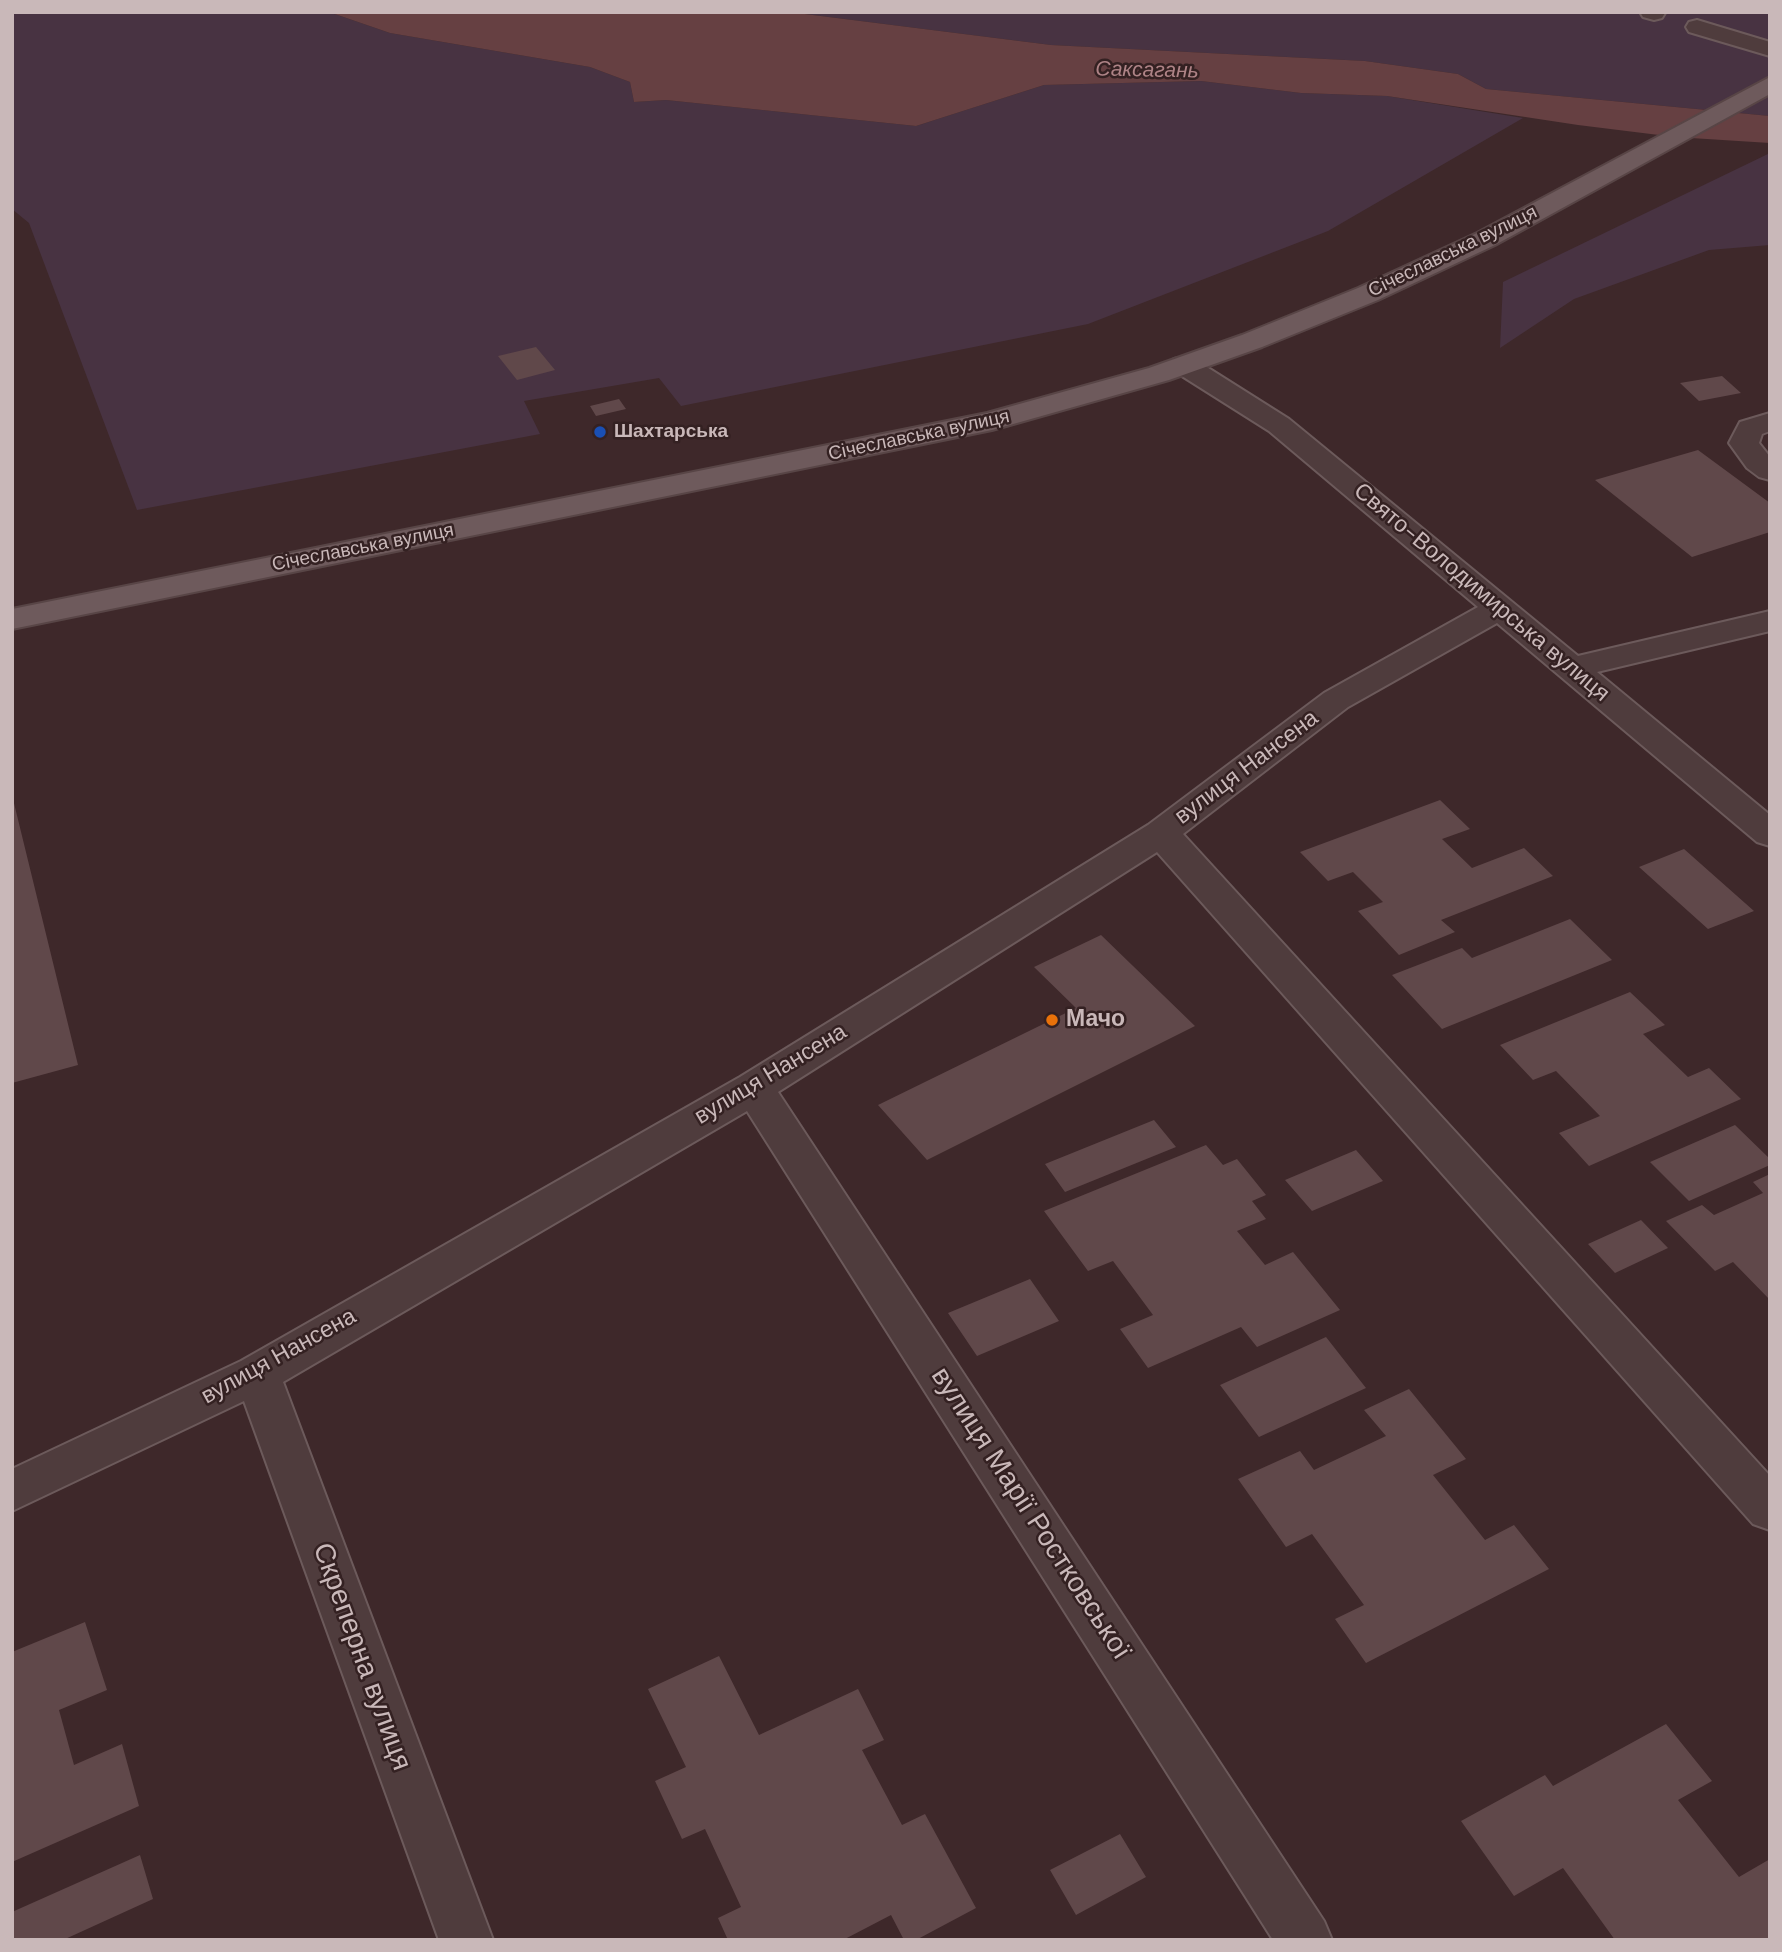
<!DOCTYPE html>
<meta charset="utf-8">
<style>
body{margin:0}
#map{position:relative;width:1782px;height:1952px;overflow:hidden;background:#3e282a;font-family:"DM Sans",sans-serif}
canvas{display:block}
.frame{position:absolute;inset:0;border:14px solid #c9b8b9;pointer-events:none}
</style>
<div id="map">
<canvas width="1782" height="1952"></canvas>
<div class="frame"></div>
</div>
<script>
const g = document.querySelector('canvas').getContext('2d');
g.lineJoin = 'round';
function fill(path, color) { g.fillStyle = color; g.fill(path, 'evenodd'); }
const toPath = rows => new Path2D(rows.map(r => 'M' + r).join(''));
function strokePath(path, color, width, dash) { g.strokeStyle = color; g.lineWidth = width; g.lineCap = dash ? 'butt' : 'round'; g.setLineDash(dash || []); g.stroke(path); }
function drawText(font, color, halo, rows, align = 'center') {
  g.font = font + ' "DM Sans",sans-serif'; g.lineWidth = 5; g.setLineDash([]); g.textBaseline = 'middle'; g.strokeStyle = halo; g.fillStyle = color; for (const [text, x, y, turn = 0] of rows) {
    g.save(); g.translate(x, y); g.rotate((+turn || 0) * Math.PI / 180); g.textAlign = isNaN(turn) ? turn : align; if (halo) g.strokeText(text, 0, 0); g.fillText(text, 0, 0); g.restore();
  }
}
fill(toPath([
 [12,12,329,12,390,33,590,67,630,82,634,102,666,100,916,126,1044,85,1201,81,1301,93,1387,96,1523,118,1328,231,1088,324,681,406,659,378,524,401,540,434,137,510,29,223,12,209],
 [789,12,1770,12,1770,116,1486,89,1458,74,1365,61,1051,45],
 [1770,153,1770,245,1709,250,1574,299,1500,348,1503,282]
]), '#483342');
fill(toPath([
 [329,12,789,12,1051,45,1365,61,1458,74,1486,89,1770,116,1770,143,1675,137,1578,125,1387,96,1301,93,1201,81,1044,85,916,126,666,100,634,102,630,82,590,67,390,33]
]), '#664042');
fill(toPath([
 [536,347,555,370,517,380,498,356],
 [1722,376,1741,393,1699,401,1680,383],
 [619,399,626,409,596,416,590,406],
 [1698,450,1770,503,1770,532,1692,557,1595,480],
 [12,795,78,1065,12,1083],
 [1440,800,1470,829,1442,839,1472,868,1524,848,1553,876,1441,920,1455,932,1399,955,1358,911,1383,902,1353,872,1328,881,1300,852],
 [1684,849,1754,911,1708,929,1639,867],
 [1570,919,1612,960,1442,1029,1392,975,1462,948,1472,958],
 [1101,935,1195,1026,927,1160,878,1105,1076,1008,1034,967],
 [1630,992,1665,1025,1643,1034,1688,1077,1709,1068,1741,1099,1589,1166,1559,1133,1600,1116,1556,1071,1533,1080,1500,1045],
 [1154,1120,1176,1147,1065,1192,1045,1164],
 [1735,1125,1770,1159,1770,1165,1689,1201,1650,1162],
 [1206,1145,1223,1165,1237,1159,1266,1195,1252,1201,1266,1219,1237,1231,1265,1265,1293,1252,1340,1310,1257,1347,1241,1327,1148,1368,1120,1329,1153,1315,1113,1261,1088,1271,1044,1211],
 [1356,1150,1383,1181,1312,1211,1285,1180],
 [1770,1174,1770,1300,1733,1262,1715,1271,1666,1221,1702,1205,1714,1215,1763,1193,1753,1182],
 [1641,1220,1668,1248,1615,1273,1588,1244],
 [1030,1279,1059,1321,977,1356,948,1313],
 [1326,1337,1366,1388,1259,1437,1220,1385],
 [1409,1389,1466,1459,1433,1475,1485,1540,1514,1525,1549,1569,1366,1663,1335,1619,1364,1605,1312,1534,1286,1547,1238,1479,1300,1451,1314,1470,1386,1436,1364,1410],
 [85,1622,107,1690,59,1710,74,1765,122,1744,139,1806,12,1862,12,1652],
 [719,1656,759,1735,858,1689,884,1740,862,1750,902,1825,925,1814,976,1908,916,1940,904,1940,891,1915,843,1940,728,1940,718,1918,741,1907,705,1829,682,1839,655,1781,686,1767,648,1689],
 [1666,1724,1712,1781,1678,1800,1739,1877,1770,1859,1770,1940,1615,1940,1563,1868,1514,1896,1461,1821,1545,1775,1553,1786],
 [1120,1834,1146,1877,1076,1915,1050,1870],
 [140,1855,153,1899,63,1940,12,1940,12,1912]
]), '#60484a');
const pedestrian = toPath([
 [1640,12,1665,12,1665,13,1662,18,1654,20,1643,17,1640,12],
 [1697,20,1770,42,1770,56,1689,32,1686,27,1689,22,1697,20]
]);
const minor = toPath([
 [1184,357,1194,359,1289,419,1578,656,1770,611,1770,631,1597,672,1770,815,1770,846,1757,842,1497,623,1348,707,1183,834,1770,1476,1770,1530,1753,1524,1157,852,778,1092,1324,1921,1332,1940,1273,1940,747,1111,283,1382,493,1940,439,1940,244,1401,12,1511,12,1469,241,1361,740,1077,1148,825,1324,693,1478,607,1269,431,1174,371,1170,365,1174,359,1184,357],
 [1770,413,1770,431,1762,434,1759,443,1770,457,1770,480,1759,477,1747,468,1729,443,1740,422,1770,413]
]);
const primary = toPath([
 [1770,77,1770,94,1495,245,1378,300,1262,347,1169,380,992,430,12,629,12,609,987,413,1149,368,1242,335,1358,288,1477,233,1770,77]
]);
strokePath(pedestrian, '#6c5a5b', 4);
strokePath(minor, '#6c5a5b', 4);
strokePath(primary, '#584546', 4);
fill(pedestrian, '#4f3c3d');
fill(minor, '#4f3c3d');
fill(primary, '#6e5a5c');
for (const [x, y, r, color] of [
 [600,432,7,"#1a4fb4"],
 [1052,1020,7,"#e8710a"]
]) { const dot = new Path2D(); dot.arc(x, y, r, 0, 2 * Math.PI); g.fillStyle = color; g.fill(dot); strokePath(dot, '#342122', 2.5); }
drawText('19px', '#c9b8b9', '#342122', [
 ["Січеславська вулиця",1453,252,-26],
 ["Січеславська вулиця",919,436,-12],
 ["Січеславська вулиця",363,548,-11]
]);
drawText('bold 19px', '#c9b8b9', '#342122', [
 ["Шахтарська",614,432]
], 'left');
drawText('italic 21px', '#ae8386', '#342122', [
 ["Саксагань",1147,71,1]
]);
drawText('23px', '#c9b8b9', '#342122', [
 ["Свято-Володимирська вулиця",1481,593,40],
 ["вулиця Нансена",1247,768,-37],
 ["вулиця Нансена",771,1075,-31],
 ["вулиця Нансена",279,1357,-29]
]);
drawText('bold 23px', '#c9b8b9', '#342122', [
 ["Мачо",1066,1020]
], 'left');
drawText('28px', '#c9b8b9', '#342122', [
 ["вулиця Марії Ростковської",1030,1514,57],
 ["Скреперна вулиця",361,1657,70]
]);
</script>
